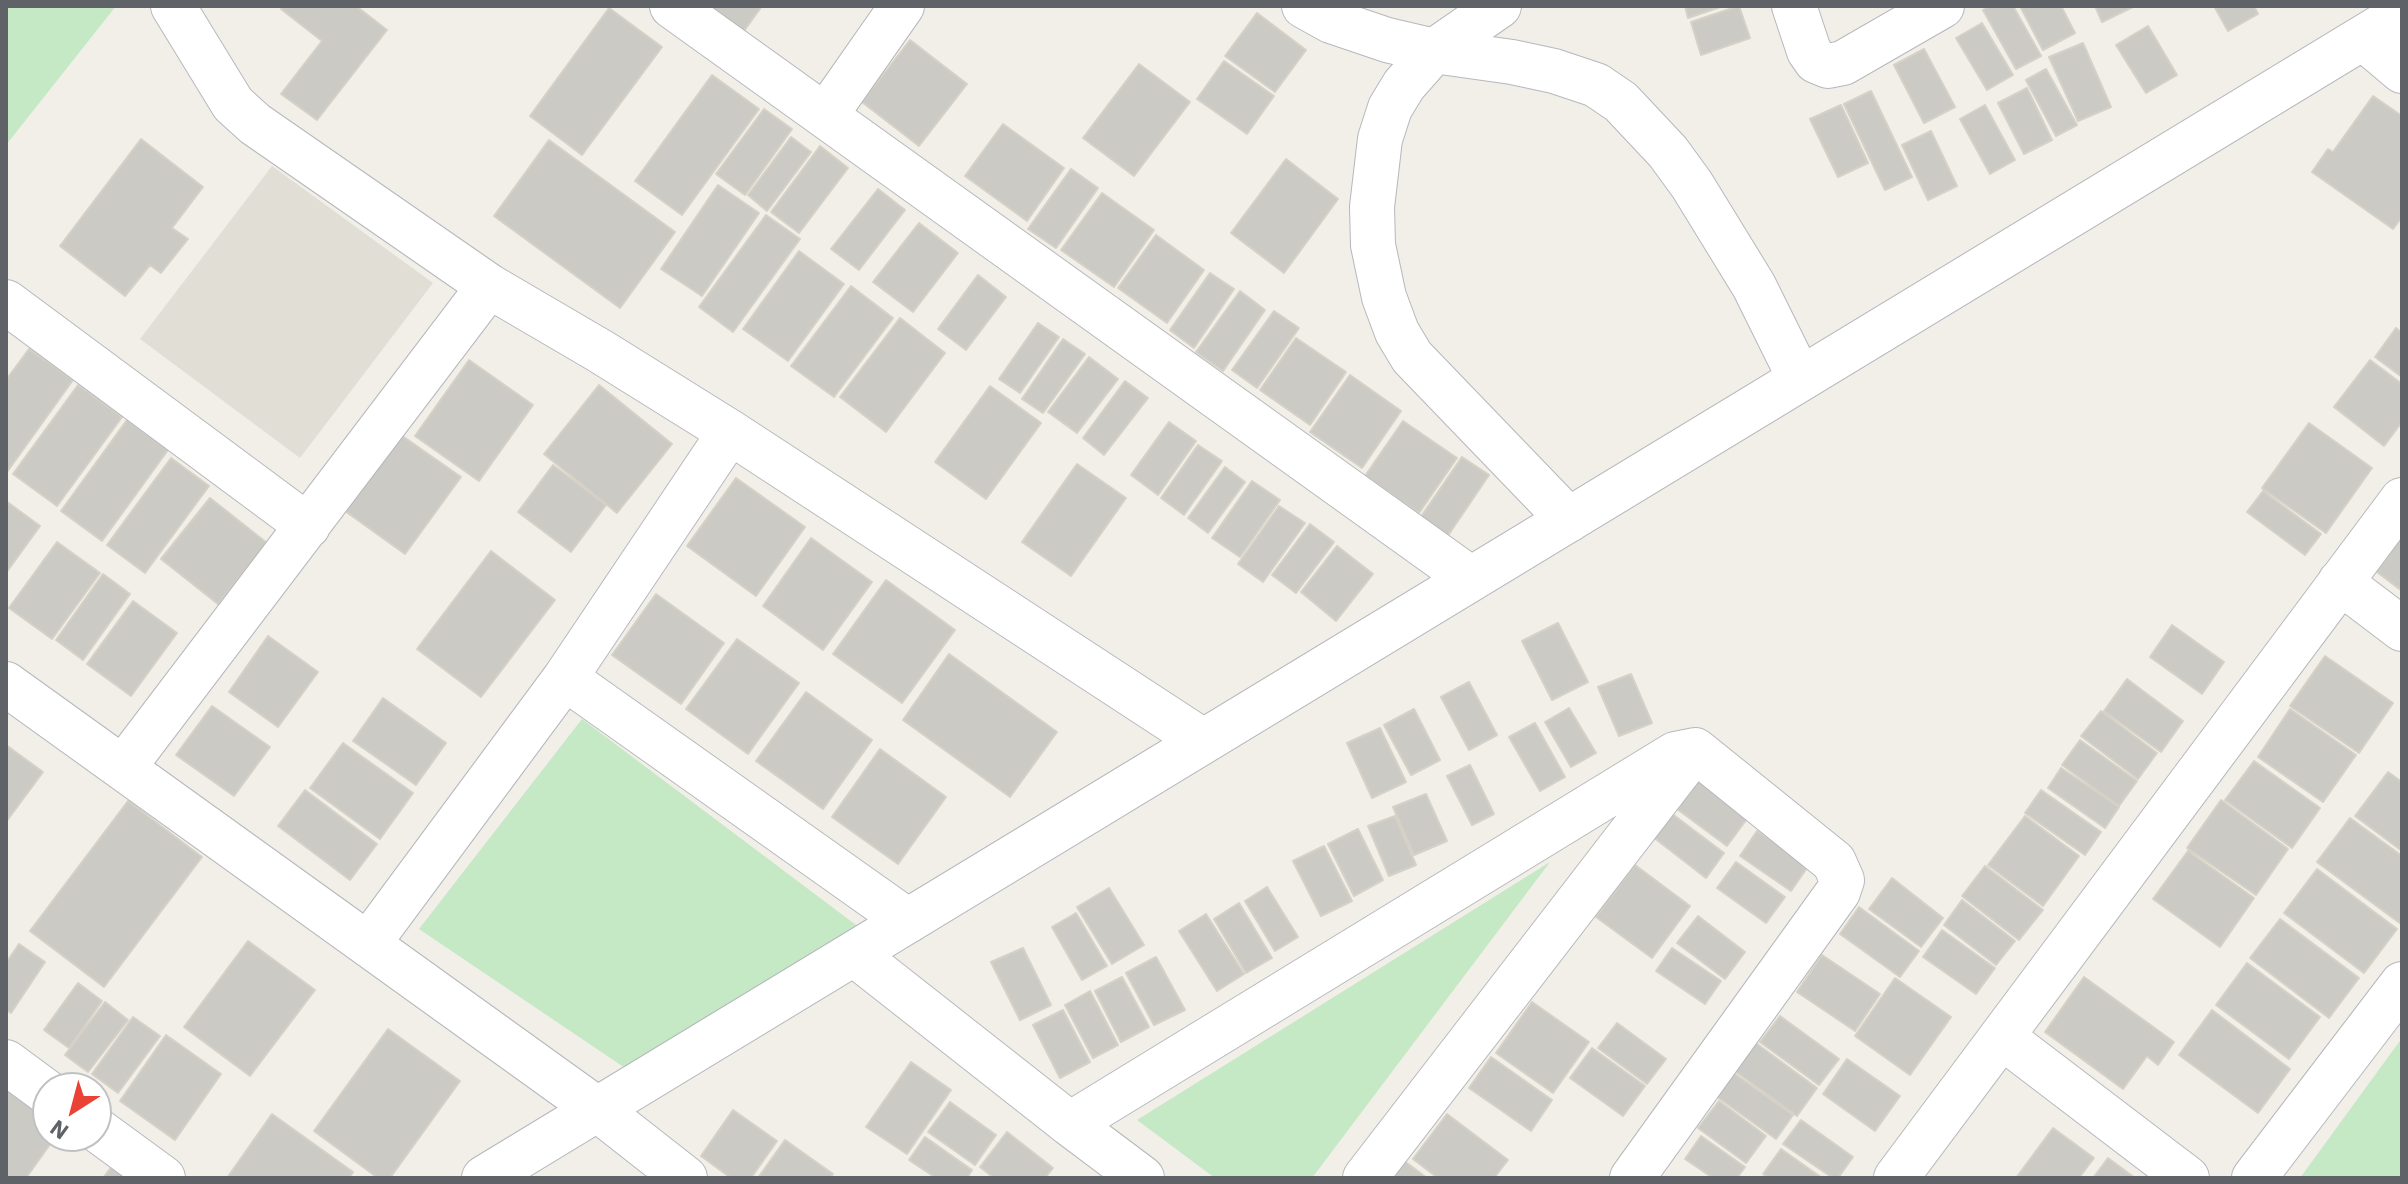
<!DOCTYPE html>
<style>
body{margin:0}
#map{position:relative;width:2408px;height:1184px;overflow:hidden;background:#f1efe8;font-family:"IBM Plex Sans",sans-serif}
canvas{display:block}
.frame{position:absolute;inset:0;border:8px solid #5f6368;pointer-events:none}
.north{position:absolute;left:32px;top:1072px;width:80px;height:80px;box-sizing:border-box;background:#fff;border:2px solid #bfc1c3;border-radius:50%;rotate:216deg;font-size:22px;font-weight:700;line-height:32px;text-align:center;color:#5f6368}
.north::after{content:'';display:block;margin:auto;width:28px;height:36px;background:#ea4335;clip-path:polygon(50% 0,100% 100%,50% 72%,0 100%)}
</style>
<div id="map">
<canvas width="2408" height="1184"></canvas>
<div class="frame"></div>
<div class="north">N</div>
</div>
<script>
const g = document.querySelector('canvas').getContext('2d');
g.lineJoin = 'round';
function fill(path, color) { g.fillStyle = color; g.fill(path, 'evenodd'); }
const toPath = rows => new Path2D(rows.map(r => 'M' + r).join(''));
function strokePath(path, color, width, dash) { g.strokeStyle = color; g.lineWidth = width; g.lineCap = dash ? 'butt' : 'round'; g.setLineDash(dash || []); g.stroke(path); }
fill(toPath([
 [272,166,433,283,300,458,140,339]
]), '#e1ded6');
fill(toPath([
 [6,6,116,6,6,145],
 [582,719,868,934,631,1072,419,929],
 [1550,862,1312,1178,1215,1178,1137,1120],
 [2402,1038,2402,1178,2300,1178]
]), '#c5e8c5');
const building = toPath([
 [284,6,356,6,387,30,317,120,281,94,322,41,281,9,284,6],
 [701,6,762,6,741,35,701,6],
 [1685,6,1723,6,1688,18,1685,6],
 [1739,6,1750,38,1701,55,1691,22,1739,6],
 [1990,6,2013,6,2041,56,2016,69,1983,10,1990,6],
 [2020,6,2061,6,2075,33,2043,50,2020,6],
 [2095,6,2135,6,2102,22,2095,6],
 [2214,6,2254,6,2258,14,2228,31,2214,6],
 [609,8,662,47,582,155,530,116,609,8],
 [1257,13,1306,50,1275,92,1225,56,1257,13],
 [1982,23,2013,75,1987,90,1956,38,1982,23],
 [2148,26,2177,75,2146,93,2116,45,2148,26],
 [910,40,967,84,919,146,862,102,910,40],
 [2083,43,2111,107,2078,121,2049,57,2083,43],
 [1924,49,1955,107,1924,123,1894,65,1924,49],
 [1224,61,1274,96,1247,134,1197,99,1224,61],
 [1139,64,1190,102,1134,176,1083,138,1139,64],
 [2046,69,2077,125,2056,136,2026,80,2046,69],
 [712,75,759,109,682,215,635,181,712,75],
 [2027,88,2052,140,2024,154,1998,103,2027,88],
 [1871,91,1912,177,1885,190,1844,104,1871,91],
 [2373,96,2402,116,2402,217,2393,229,2312,172,2328,149,2333,152,2373,96],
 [1841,105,1868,163,1838,177,1810,119,1841,105],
 [1985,105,2015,160,1990,174,1960,119,1985,105],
 [764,109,792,129,745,195,716,174,764,109],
 [1003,124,1064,168,1027,221,965,176,1003,124],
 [1931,131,1957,186,1928,200,1902,145,1931,131],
 [791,137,811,152,767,211,748,195,791,137],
 [141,139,203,187,172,228,188,239,161,273,150,265,125,296,60,246,141,139],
 [549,140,675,232,620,308,494,216,549,140],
 [820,146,848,168,799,233,771,212,820,146],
 [1286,159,1338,199,1284,273,1231,233,1286,159],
 [1071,169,1098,188,1056,248,1028,229,1071,169],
 [718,185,759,213,702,296,661,269,718,185],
 [878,189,905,210,859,270,831,249,878,189],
 [1102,193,1154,230,1114,287,1061,250,1102,193],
 [766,215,800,239,733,332,699,307,766,215],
 [919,223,958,253,913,312,873,282,919,223],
 [1156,235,1204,270,1167,323,1118,288,1156,235],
 [799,251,844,284,788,361,743,329,799,251],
 [1210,273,1234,289,1194,348,1170,330,1210,273],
 [978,275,1006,297,966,350,938,329,978,275],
 [851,286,893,318,834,397,791,366,851,286],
 [1240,291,1265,310,1223,371,1196,352,1240,291],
 [1274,311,1299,328,1257,388,1232,370,1274,311],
 [900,318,945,353,886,432,840,397,900,318],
 [1038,323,1059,337,1020,393,999,379,1038,323],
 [2396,328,2402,333,2402,377,2375,357,2396,328],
 [1296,338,1346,372,1310,425,1260,390,1296,338],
 [1063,339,1085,354,1043,413,1022,399,1063,339],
 [29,349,73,380,7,472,6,380,29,349],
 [1089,357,1118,379,1077,433,1048,412,1089,357],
 [469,360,533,405,479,481,415,436,469,360],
 [2370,360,2402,384,2402,422,2384,446,2334,407,2370,360],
 [1350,375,1401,411,1362,468,1310,432,1350,375],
 [1125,381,1148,398,1104,455,1083,438,1125,381],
 [78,385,122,417,57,506,13,474,78,385],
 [599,385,672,444,617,513,544,454,599,385],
 [990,386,1041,423,986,499,935,462,990,386],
 [127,420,168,450,102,541,61,511,127,420],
 [1403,421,1457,458,1419,513,1365,476,1403,421],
 [1169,422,1196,441,1158,495,1131,475,1169,422],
 [2309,423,2372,468,2326,533,2262,488,2309,423],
 [401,435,461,477,405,554,345,511,401,435],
 [1198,445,1222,461,1184,515,1161,498,1198,445],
 [1462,457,1489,475,1447,537,1420,518,1462,457],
 [171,458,209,486,145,573,107,545,171,458],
 [1077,464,1126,498,1071,576,1022,542,1077,464],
 [553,465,606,505,571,552,518,512,553,465],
 [1225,467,1245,482,1208,533,1188,518,1225,467],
 [736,478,805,527,756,596,687,546,736,478],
 [1252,481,1280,500,1240,557,1212,538,1252,481],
 [2263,491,2321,534,2305,555,2247,512,2263,491],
 [210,498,267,543,218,604,161,559,210,498],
 [6,501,40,526,6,573,6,501],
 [1279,506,1305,523,1263,582,1238,564,1279,506],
 [1310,524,1334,542,1296,593,1272,575,1310,524],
 [2402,537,2402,591,2377,572,2402,537],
 [811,538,872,582,823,650,763,606,811,538],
 [57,542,100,573,52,639,9,608,57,542],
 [1337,546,1373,574,1336,621,1301,592,1337,546],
 [491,551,555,600,481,697,417,649,491,551],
 [103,574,130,594,83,660,56,640,103,574],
 [886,580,955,630,902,703,833,654,886,580],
 [656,594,724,643,681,704,612,655,656,594],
 [133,601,177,633,131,696,87,664,133,601],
 [1558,623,1588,682,1552,700,1522,641,1558,623],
 [2172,625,2224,662,2202,694,2150,657,2172,625],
 [268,636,318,672,278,727,229,692,268,636],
 [737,639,799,683,748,754,686,709,737,639],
 [949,654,1057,732,1010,797,903,720,949,654],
 [2325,656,2393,703,2359,753,2290,706,2325,656],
 [1631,674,1652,723,1619,736,1598,687,1631,674],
 [2127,679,2183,721,2161,752,2104,711,2127,679],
 [1469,682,1497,735,1469,750,1441,697,1469,682],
 [806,692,872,740,823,809,756,761,806,692],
 [383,698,446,743,416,785,353,741,383,698],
 [212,706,270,747,234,796,176,755,212,706],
 [1569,708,1596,753,1571,767,1545,722,1569,708],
 [1414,709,1440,760,1411,775,1384,725,1414,709],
 [2290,709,2356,755,2323,802,2258,757,2290,709],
 [2101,711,2157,753,2138,779,2081,736,2101,711],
 [1535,723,1565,777,1540,791,1509,737,1535,723],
 [1380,728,1406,782,1372,798,1347,743,1380,728],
 [2080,740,2137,781,2119,806,2062,765,2080,740],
 [343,743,413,793,380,839,310,788,343,743],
 [6,745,43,772,6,822,6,745],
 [880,749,946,797,898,864,832,817,880,749],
 [2254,761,2320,808,2292,848,2225,800,2254,761],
 [1470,765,1494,814,1472,825,1447,776,1470,765],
 [2061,768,2119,807,2105,828,2048,788,2061,768],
 [2388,772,2402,782,2402,851,2355,816,2388,772],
 [1695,776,1749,816,1727,846,1673,806,1695,776],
 [305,790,377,844,350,880,278,826,305,790],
 [2041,790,2101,832,2085,855,2025,813,2041,790],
 [1426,794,1447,841,1414,855,1393,807,1426,794],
 [2221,800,2288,849,2256,895,2187,848,2221,800],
 [128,801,202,857,104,987,30,931,128,801],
 [1671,813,1724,853,1706,878,1653,837,1671,813],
 [1395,816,1416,865,1389,876,1368,826,1395,816],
 [2025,816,2079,856,2043,906,1988,865,2025,816],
 [2350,818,2402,856,2401,924,2317,862,2350,818],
 [1358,829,1383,880,1354,896,1328,844,1358,829],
 [1757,831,1809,865,1791,891,1740,856,1757,831],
 [1324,846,1352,901,1321,916,1293,861,1324,846],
 [2188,851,2254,898,2220,947,2153,899,2188,851],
 [1736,862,1785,897,1766,923,1717,888,1736,862],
 [1635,865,1690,906,1652,958,1596,917,1635,865],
 [1985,866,2043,910,2019,940,1962,896,1985,866],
 [2317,869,2397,929,2364,973,2284,913,2317,869],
 [1892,878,1943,918,1921,947,1869,909,1892,878],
 [1267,887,1298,937,1275,951,1245,901,1267,887],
 [1109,888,1144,945,1112,964,1077,907,1109,888],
 [1962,900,2015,941,1996,965,1944,925,1962,900],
 [1239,903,1272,958,1246,973,1214,919,1239,903],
 [1859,907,1919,951,1900,977,1840,934,1859,907],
 [1076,913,1107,966,1082,980,1052,927,1076,913],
 [1206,914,1244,974,1217,991,1179,931,1206,914],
 [1698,916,1745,952,1725,979,1677,943,1698,916],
 [2280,919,2359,978,2329,1018,2250,958,2280,919],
 [1942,930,1995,968,1976,994,1923,957,1942,930],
 [248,941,315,990,250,1076,184,1027,248,941],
 [19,944,45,962,11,1013,6,1010,6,963,19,944],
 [1023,948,1051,1005,1020,1020,991,962,1023,948],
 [1672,948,1721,981,1705,1004,1656,971,1672,948],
 [1822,955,1880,994,1855,1031,1797,992,1822,955],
 [1156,957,1185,1010,1154,1025,1126,973,1156,957],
 [2247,963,2320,1017,2289,1059,2216,1005,2247,963],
 [1122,977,1149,1027,1121,1042,1095,991,1122,977],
 [2084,977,2174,1042,2158,1065,2147,1056,2123,1089,2045,1032,2084,977],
 [1895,978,1951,1017,1910,1075,1855,1036,1895,978],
 [78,983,102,1001,69,1048,44,1030,78,983],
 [1090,991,1118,1045,1093,1058,1065,1005,1090,991],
 [105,1002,128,1020,88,1072,65,1055,105,1002],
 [1532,1002,1589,1042,1553,1093,1496,1053,1532,1002],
 [1063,1010,1090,1062,1060,1078,1033,1025,1063,1010],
 [2212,1010,2290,1069,2258,1113,2179,1055,2212,1010],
 [1780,1016,1839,1059,1819,1085,1760,1042,1780,1016],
 [133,1017,160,1036,118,1093,92,1074,133,1017],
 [1617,1023,1666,1059,1647,1084,1598,1048,1617,1023],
 [388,1029,460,1081,390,1178,378,1178,314,1131,388,1029],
 [166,1035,221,1074,175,1140,120,1101,166,1035],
 [1753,1041,1817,1088,1797,1116,1732,1069,1753,1041],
 [1592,1048,1645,1086,1623,1116,1570,1078,1592,1048],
 [1491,1057,1552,1100,1531,1131,1469,1088,1491,1057],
 [1847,1059,1900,1096,1875,1131,1823,1094,1847,1059],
 [911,1062,951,1090,907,1154,866,1127,911,1062],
 [1732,1072,1793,1115,1776,1139,1716,1096,1732,1072],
 [6,1084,48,1114,48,1136,56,1136,26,1178,6,1178,6,1084],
 [1719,1101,1766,1136,1746,1163,1698,1128,1719,1101],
 [950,1102,996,1135,975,1165,928,1132,950,1102],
 [733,1110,777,1141,751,1178,731,1178,701,1156,733,1110],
 [272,1114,353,1172,349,1178,227,1178,272,1114],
 [1447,1114,1508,1160,1494,1178,1438,1178,1413,1159,1447,1114],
 [1801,1120,1853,1157,1838,1178,1833,1178,1783,1144,1801,1120],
 [2053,1128,2094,1158,2079,1178,2016,1178,2053,1128],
 [1007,1132,1053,1168,1045,1178,994,1178,980,1167,1007,1132],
 [1701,1136,1745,1167,1737,1178,1713,1178,1685,1159,1701,1136],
 [925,1137,972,1170,967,1178,936,1178,909,1160,925,1137],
 [785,1140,833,1174,830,1178,758,1178,785,1140],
 [1781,1149,1822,1178,1769,1178,1763,1174,1781,1149],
 [1399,1157,1427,1178,1383,1178,1399,1157],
 [2108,1158,2135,1178,2093,1178,2108,1158],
 [115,1162,135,1178,103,1178,115,1162]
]);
fill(building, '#cccac5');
strokePath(building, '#d6d1c6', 2);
const street = toPath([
 [173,6,233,104,255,124,489,286,600,351,730,432,1203,741],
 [672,6,1471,579],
 [1304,6,1331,21,1387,40,1434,51,1512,62,1554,71,1596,85,1621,102,1668,152,1692,185,1754,286,1800,379],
 [1499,6,1434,51,1404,85,1390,108,1380,139,1372,207,1373,245,1384,297,1397,332,1412,357,1569,520],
 [1794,6,1809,51,1816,61,1828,66,1843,63,1942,6],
 [2363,38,2402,71],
 [825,116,902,6],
 [6,302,308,526],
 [2340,582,2402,629],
 [565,678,908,921],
 [6,684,597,1109,685,1178],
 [123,768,489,286],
 [368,944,565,678,730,432],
 [854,954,1070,1124,1142,1178],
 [2002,1037,2187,1178],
 [6,1062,48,1093],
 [1070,1124,1675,754,1695,750,1834,862,1842,880,1838,892,1632,1178],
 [96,1129,163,1178],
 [484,1178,2402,14],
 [1365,1178,1691,755],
 [1896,1178,2402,500],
 [2254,1178,2402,984]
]);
strokePath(street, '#b5b8bc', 46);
strokePath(street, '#fff', 44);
</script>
